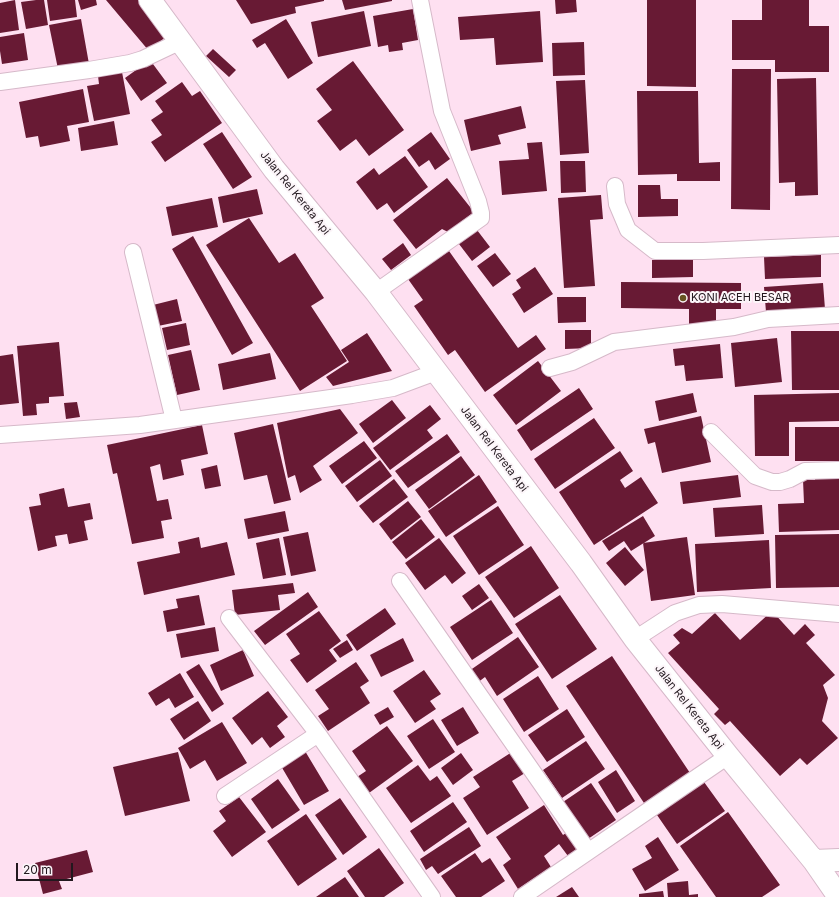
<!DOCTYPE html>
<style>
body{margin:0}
#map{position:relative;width:839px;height:897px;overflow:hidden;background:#fee0f1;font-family:Inter,sans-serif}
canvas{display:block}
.scale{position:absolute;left:16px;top:863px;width:57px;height:18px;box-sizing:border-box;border:2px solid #22181e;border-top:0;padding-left:5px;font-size:12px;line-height:14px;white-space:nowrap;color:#22181e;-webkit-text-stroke:3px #fcf5f9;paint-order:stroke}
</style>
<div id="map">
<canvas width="839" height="897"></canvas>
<div class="scale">20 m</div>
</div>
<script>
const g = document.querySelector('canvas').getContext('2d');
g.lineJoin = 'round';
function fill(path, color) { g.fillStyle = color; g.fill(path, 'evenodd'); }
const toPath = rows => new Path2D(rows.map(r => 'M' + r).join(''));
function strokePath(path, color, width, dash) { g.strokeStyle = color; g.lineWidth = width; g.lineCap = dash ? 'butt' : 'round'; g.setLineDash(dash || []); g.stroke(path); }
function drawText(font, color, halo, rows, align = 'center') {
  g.font = font + ' Inter,sans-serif'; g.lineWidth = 4; g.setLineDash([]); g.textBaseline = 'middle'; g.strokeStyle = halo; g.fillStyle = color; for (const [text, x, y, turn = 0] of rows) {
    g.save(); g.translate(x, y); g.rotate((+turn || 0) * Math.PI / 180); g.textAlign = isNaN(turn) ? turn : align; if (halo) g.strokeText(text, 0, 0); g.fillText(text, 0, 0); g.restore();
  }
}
fill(toPath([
 [15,0,19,30,0,33,0,3],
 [36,0,44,0,48,25,26,29,21,2],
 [47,0,75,0,77,17,50,21],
 [78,0,96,0,97,5,81,10],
 [106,0,138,0,168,35,149,51],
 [236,0,324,0,324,1,295,7,296,13,251,24],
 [342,0,392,0,392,1,345,10],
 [555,0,576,0,577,12,556,14],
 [647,0,696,0,696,87,647,86],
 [762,0,809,0,809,26,829,26,829,72,775,72,775,60,732,60,732,20,762,20],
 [413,9,418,40,402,43,403,50,389,52,388,45,378,47,373,16],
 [364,11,371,46,318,57,311,22],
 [540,11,543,62,496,65,494,38,460,40,458,17],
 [81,19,89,64,58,69,49,25],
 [286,19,313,63,288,79,265,43,257,48,252,40],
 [24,33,28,60,2,64,0,51,0,37],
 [584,42,585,75,553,76,552,43],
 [213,49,236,70,229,77,206,56],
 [150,60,167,83,141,101,125,78],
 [353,61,404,130,369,156,356,139,340,151,317,121,332,110,316,89],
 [732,69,771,69,770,210,731,209],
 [122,72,130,114,94,121,87,86,99,84,98,76],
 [816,78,818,195,795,196,795,182,779,183,777,79],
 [585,80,589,153,560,155,556,81],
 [182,82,192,96,200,91,222,123,165,162,151,142,162,135,151,120,163,112,155,101],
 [83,89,89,122,67,126,70,141,40,147,38,136,26,138,19,102],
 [637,91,698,91,699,163,720,162,720,181,677,181,677,174,638,175],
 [521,106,526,128,498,135,501,144,471,151,464,120],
 [114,121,118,145,81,151,78,128],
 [222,132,252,177,233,189,203,144],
 [431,132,450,159,435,170,429,160,419,167,407,150],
 [542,142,547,191,502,195,499,161,529,159,527,143],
 [405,156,428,187,394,213,387,203,377,210,356,182,374,168,379,175],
 [560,161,585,161,586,192,561,193],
 [447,178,474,212,448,232,442,229,416,249,393,220],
 [638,185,660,185,661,199,678,199,678,216,638,217],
 [257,189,263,214,223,223,218,197],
 [601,195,603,219,590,220,595,286,564,288,558,198],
 [212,198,218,227,172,236,166,207],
 [249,218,279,263,295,253,324,298,311,306,347,361,300,391,206,245],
 [477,230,490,247,472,261,459,244],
 [193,236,253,343,232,355,172,249],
 [403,243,411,255,391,270,382,259],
 [449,251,518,348,536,335,546,349,485,392,455,350,448,355,414,306,423,300,408,279],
 [495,253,511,274,493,287,477,266],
 [821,255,821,277,765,279,764,257],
 [652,260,693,260,693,277,652,278],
 [535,267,553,294,524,313,512,294,521,288,516,280],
 [621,282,741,283,741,309,716,309,716,324,689,324,689,309,621,308],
 [823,283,825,309,766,312,764,287],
 [557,297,586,297,586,322,558,323],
 [177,299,182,321,158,326,153,305],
 [186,323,190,345,167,350,162,328],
 [565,330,591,330,591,348,565,349],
 [791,331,839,331,839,390,792,390],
 [367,333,392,371,333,386,326,377,349,362,341,350],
 [777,338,782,382,735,387,731,343],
 [59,342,64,396,49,397,49,403,36,404,37,415,23,416,17,346],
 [720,344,723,378,686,381,684,365,675,366,673,349],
 [191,350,200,390,177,395,168,355],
 [270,353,276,379,223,390,218,364],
 [13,354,19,403,0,405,0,356],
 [538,361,561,391,516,425,493,395],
 [579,388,593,409,531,451,517,430],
 [693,393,697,412,659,421,655,401],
 [839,393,839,421,789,422,789,456,755,456,754,395],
 [392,400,406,418,373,443,359,424],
 [77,402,80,417,66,419,64,403],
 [430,405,441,419,427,430,433,438,390,470,373,448],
 [340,409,358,433,313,466,322,480,300,493,295,475,288,478,277,423],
 [701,416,711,462,662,473,655,442,648,444,644,429],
 [594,418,615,448,555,489,534,459],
 [273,424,291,500,274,504,267,475,244,480,234,433],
 [202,425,208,454,181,460,184,475,163,480,160,464,150,467,157,501,168,499,172,519,161,521,164,538,132,544,117,473,113,474,107,445],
 [795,427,839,427,839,461,795,461],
 [447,434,460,452,408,488,395,471],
 [364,441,377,458,342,484,329,466],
 [620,451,633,471,620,480,625,488,641,477,658,503,594,545,559,492],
 [461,456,475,475,429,509,415,490],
 [380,460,392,476,357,502,345,486],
 [217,465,221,486,205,489,201,469],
 [479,475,497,502,446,537,428,511],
 [738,475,741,497,683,504,680,482],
 [839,475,839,530,779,532,778,504,804,503,803,480,815,480,815,476],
 [394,479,408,497,373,523,359,506],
 [64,488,68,507,90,503,93,519,84,521,88,540,69,544,67,534,55,536,57,546,38,551,29,507,41,505,39,494],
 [408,501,421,517,391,540,379,524],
 [762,505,764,534,715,537,713,508],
 [498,506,524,545,479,575,453,536],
 [285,511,289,531,248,539,244,519],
 [643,516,655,536,631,551,624,541,609,551,602,541],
 [421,519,435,537,406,559,392,542],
 [308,532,316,571,291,576,283,537],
 [839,534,839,587,776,588,775,535],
 [199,537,201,548,227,542,235,575,144,595,137,562,180,553,178,542],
 [687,537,695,595,651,601,643,543],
 [279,538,286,575,263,579,256,543],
 [439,538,466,573,452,584,445,575,425,590,405,563],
 [769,540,771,588,697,592,695,544],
 [531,546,559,588,514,618,485,577],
 [625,547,644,570,625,586,606,563],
 [293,583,295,593,278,595,280,610,235,615,232,590],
 [479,584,489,598,472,610,462,596],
 [308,592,318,607,265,645,254,631],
 [199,595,205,625,167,632,163,611,178,608,176,599],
 [560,595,597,649,552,679,515,624],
 [491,600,513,633,472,660,450,627],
 [385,608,396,624,357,651,346,635],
 [319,611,341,641,329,650,337,661,307,683,290,660,300,654,286,634],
 [772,611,794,635,805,624,815,635,806,643,835,675,823,685,828,698,822,721,838,738,807,765,800,758,780,776,730,721,725,725,714,714,719,709,668,653,680,643,673,635,682,628,692,634,715,613,740,640],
 [215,627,219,651,181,658,176,634],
 [518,637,539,667,497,696,485,677,477,683,469,671],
 [403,638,414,661,381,677,370,655],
 [347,640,353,650,340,658,333,649],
 [243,650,254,676,221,691,210,665],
 [612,656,690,773,644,803,566,686],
 [356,662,369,681,360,687,370,703,328,731,318,716,329,709,315,690],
 [199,664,224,704,212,712,186,672],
 [424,670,441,694,430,701,436,709,415,723,393,691],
 [180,673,194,697,175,708,169,698,156,706,148,693],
 [538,676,559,709,524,732,503,699],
 [268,691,288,717,277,726,285,737,270,748,262,737,252,745,232,718],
 [198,701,211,721,184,740,170,719],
 [388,707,394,717,380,725,374,715],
 [463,707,479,733,457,746,441,720],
 [567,709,585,737,547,762,528,735],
 [433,719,455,752,429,769,407,736],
 [222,722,247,763,217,781,205,760,190,769,178,748],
 [387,726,413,761,369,793,357,777,366,771,352,751],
 [586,741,605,769,562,798,543,770],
 [305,751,329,791,304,805,281,766],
 [178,752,190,801,125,816,113,767],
 [512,752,525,773,512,781,529,808,487,835,463,798,480,787,473,777],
 [461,753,473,770,453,785,441,768],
 [418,765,430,781,437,776,451,796,411,823,386,788],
 [616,770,635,801,617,813,598,782],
 [278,779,300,810,272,829,251,799],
 [704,782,725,811,677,844,657,815],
 [591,783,616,820,588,839,563,802],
 [239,797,266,832,232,857,213,831,226,821,219,811],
 [340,798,367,837,343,855,315,815],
 [453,802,467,822,424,852,410,831],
 [544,805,563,835,569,831,580,848,568,856,559,844,544,856,551,867,518,889,503,865,511,859,496,837],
 [728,812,780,885,762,897,716,897,680,846],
 [306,814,337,859,298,886,267,841],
 [469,827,481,846,438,874,432,866,426,870,420,859],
 [658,837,679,870,645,891,632,869,652,858,645,846],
 [379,848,404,883,384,897,365,897,347,871],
 [87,850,93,872,59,881,62,889,43,894,35,863],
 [475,853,482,863,490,858,505,881,481,897,456,897,441,876],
 [345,877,359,897,316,897],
 [688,881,689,895,698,894,698,897,668,897,667,883],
 [572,887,579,897,556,897],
 [663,891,664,897,639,897,639,894]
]), '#681a34');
const minor = toPath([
 [0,82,89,70,130,63,143,59,181,41],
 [615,186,617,204,628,230,655,251,703,251,839,245],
 [133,252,174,420],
 [376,292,481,218,481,213,478,201,442,111,420,0],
 [550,368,572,362,614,342,734,327,768,319,839,315],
 [711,432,755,476,772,482,780,482,790,479,805,471,839,470],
 [0,435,140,425,352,395,393,388,436,372],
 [400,581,588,851],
 [229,618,318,734,432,897],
 [635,639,675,613,699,605,722,604,839,614],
 [225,796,318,734],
 [522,897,728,756]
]);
const secondary = toPath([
 [150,0,274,169,376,292,581,563,635,639,728,756,814,861,839,897],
 [814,861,839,860]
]);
strokePath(minor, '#d6b9c9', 18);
strokePath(secondary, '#d6b9c9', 24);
strokePath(minor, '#fff', 16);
strokePath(secondary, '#fff', 22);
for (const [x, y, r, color] of [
 [683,298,4,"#675322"]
]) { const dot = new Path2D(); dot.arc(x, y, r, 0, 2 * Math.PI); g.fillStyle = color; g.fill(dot); strokePath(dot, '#fcf5f9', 1.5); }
drawText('11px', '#22181e', '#fcf5f9', [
 ["Jalan Rel Kereta Api",295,193,51],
 ["Jalan Rel Kereta Api",494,449,53],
 ["Jalan Rel Kereta Api",689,707,52]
]);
drawText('11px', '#22181e', '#fcf5f9', [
 ["KONI ACEH BESAR",691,298]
], 'left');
</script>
